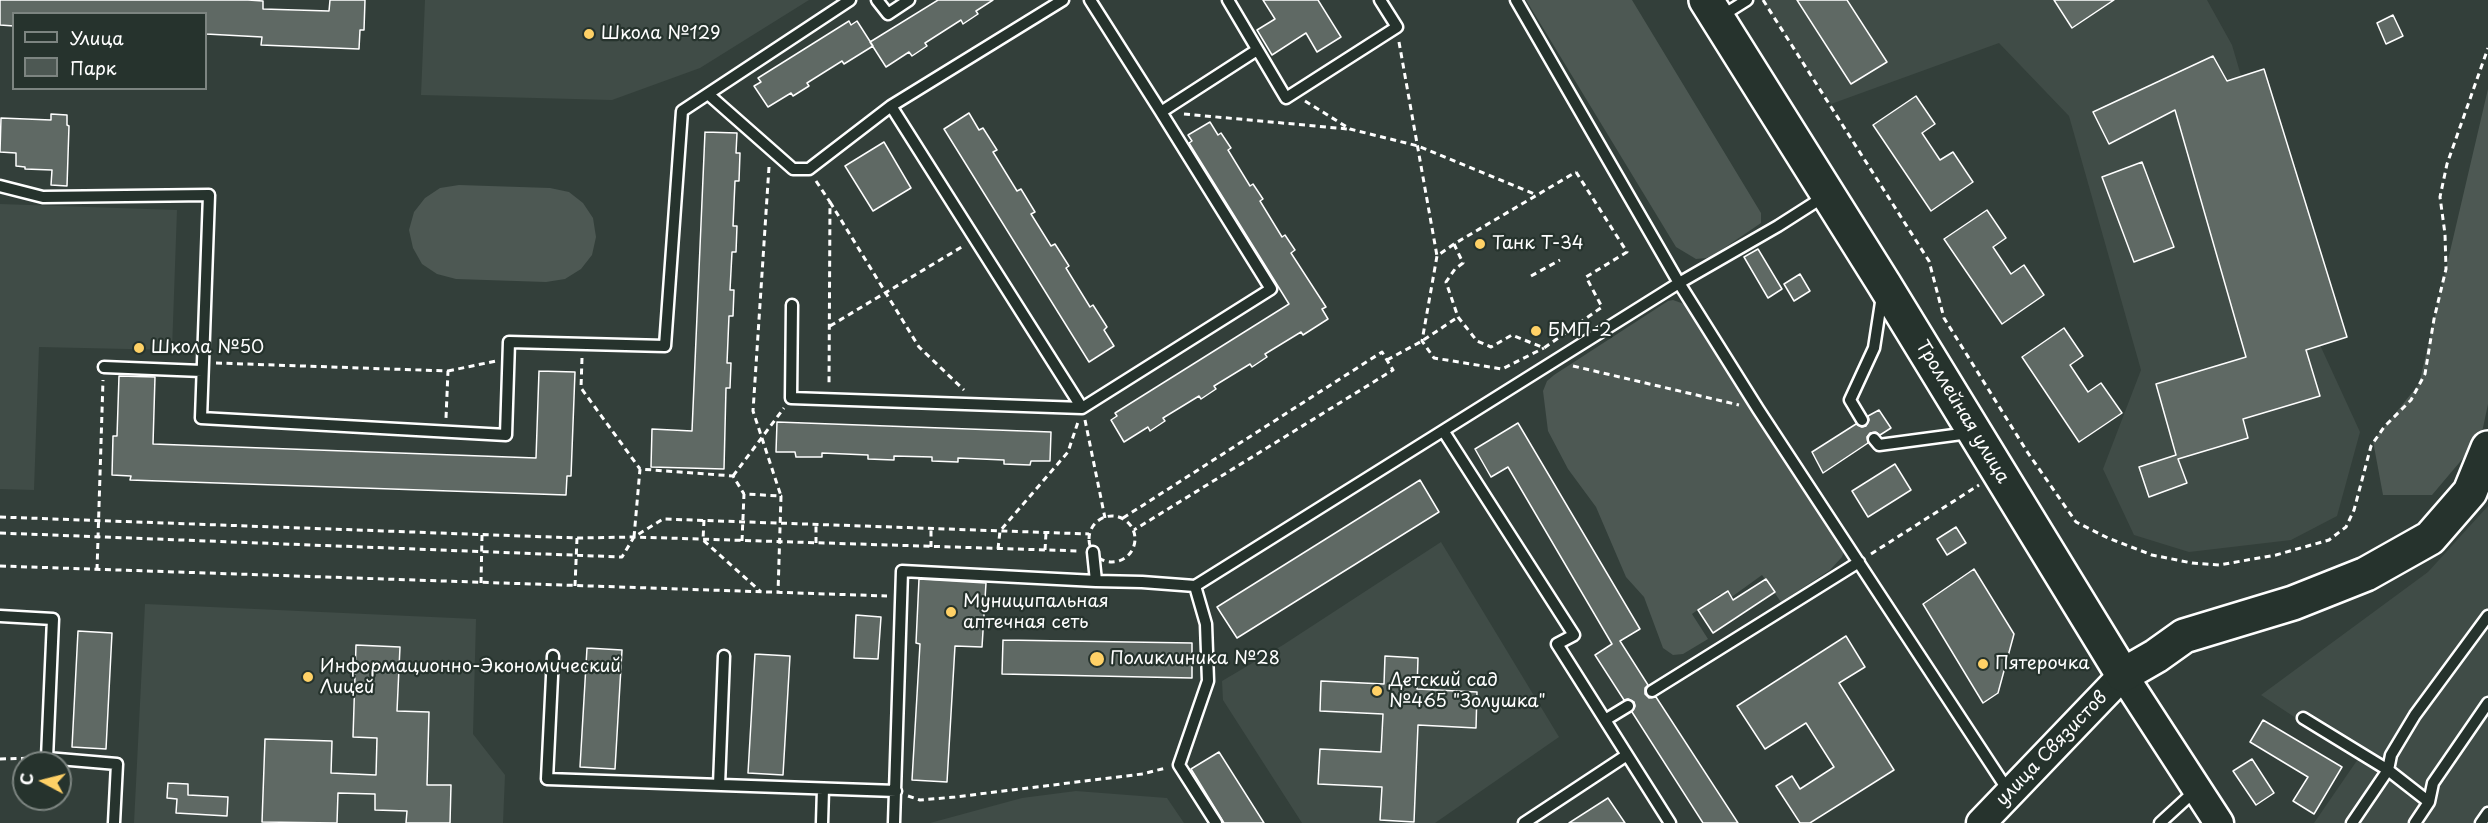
<!DOCTYPE html>
<meta charset="utf-8">
<style>
body{margin:0}
#map{position:relative;width:2488px;height:823px;overflow:hidden;background:#333f3a;font-family:"Playpen Sans",sans-serif}
canvas{display:block}
.legend{position:absolute;left:12px;top:12px;width:195px;height:78px;box-sizing:border-box;background:#26332d;border:2px solid #7d8581;margin:0;padding:8px 10px;list-style:none;font-size:18px;color:#fff}
.legend li{display:flex;align-items:center;gap:12px;height:30px}
.legend b{width:30px;border:2px solid #7d8581}
.north{position:absolute;left:12px;top:751px;width:60px;height:60px;box-sizing:border-box;background:#26332d;border:2px solid #7d8581;border-radius:50%;rotate:277deg;font-size:16px;font-weight:700;line-height:24px;text-align:center;color:#fff}
.north::after{content:'';display:block;margin:auto;width:21px;height:27px;background:#ffd166;clip-path:polygon(50% 0,100% 100%,50% 72%,0 100%)}
</style>
<div id="map">
<canvas width="2488" height="823"></canvas>
<ul class="legend">
<li><b style="height:8px;background:#26332d"></b>Улица</li>
<li><b style="height:16px;background:#4d5853"></b>Парк</li>
</ul>
<div class="north">С</div>
</div>
<script>
const g = document.querySelector('canvas').getContext('2d');
g.lineJoin = 'round';
function fill(path, color) { g.fillStyle = color; g.fill(path, 'evenodd'); }
const toPath = rows => new Path2D(rows.map(r => 'M' + r).join(''));
function strokePath(path, color, width, dash) { g.strokeStyle = color; g.lineWidth = width; g.lineCap = dash ? 'butt' : 'round'; g.setLineDash(dash || []); g.stroke(path); }
function drawText(font, color, halo, rows, align = 'center') {
  g.font = font + ' "Playpen Sans",sans-serif'; g.lineWidth = 4.5; g.setLineDash([]); g.textBaseline = 'middle'; g.strokeStyle = halo; g.fillStyle = color; for (const [text, x, y, turn = 0] of rows) {
    g.save(); g.translate(x, y); g.rotate((+turn || 0) * Math.PI / 180); g.textAlign = isNaN(turn) ? turn : align; if (halo) g.strokeText(text, 0, 0); g.fillText(text, 0, 0); g.restore();
  }
}
fill(toPath([
 [425,0,809,0,700,68,612,100,421,95],
 [1762,0,2207,0,2232,45,2320,345,2360,432,2337,516,2291,540,2189,552,2134,535,2103,469,2141,370,2069,116,1999,43,1831,104],
 [0,204,177,210,172,350,39,347,34,490,0,489],
 [2488,506,2488,823,2314,823,2358,759,2261,695,2428,572],
 [1441,542,1559,737,1435,823,1302,823,1223,700,1222,681,1283,645],
 [145,604,476,619,473,734,505,775,503,823,134,823],
 [1076,791,1167,798,1184,823,930,823,1022,798]
]), '#404c47');
fill(toPath([
 [1526,0,1632,0,1761,213,1761,223,1714,255,1706,258,1696,259,1676,247],
 [2488,89,2488,404,2481,437,2432,495,2383,495,2373,441,2419,384],
 [459,185,550,188,569,192,583,203,593,218,596,237,592,255,581,269,565,279,546,282,456,279,437,274,422,264,413,248,409,230,414,212,425,198,440,188],
 [1673,300,1687,305,1845,549,1842,557,1830,570,1781,602,1762,575,1726,601,1720,594,1692,614,1708,639,1683,654,1673,655,1663,648,1644,597,1626,577,1596,507,1568,469,1548,431,1543,391,1547,381,1554,375,1668,301]
]), '#4d5853');
const building = toPath([
 [0,0,248,0,263,1,263,9,329,11,330,0,365,0,364,30,360,30,359,49,261,45,262,37,206,34,206,14,14,14,14,26,0,25,0,0],
 [938,0,993,0,976,11,978,14,963,24,961,20,925,43,927,46,912,56,909,52,886,67,870,42,938,0],
 [1263,0,1318,0,1341,37,1317,52,1306,33,1272,55,1257,30,1275,19,1263,0],
 [1797,0,1847,0,1887,62,1851,84,1797,0],
 [2054,0,2114,0,2072,28,2054,0],
 [2393,15,2403,36,2386,44,2377,23,2393,15],
 [849,21,851,25,857,21,873,46,844,64,842,61,807,83,809,86,793,96,791,93,768,107,754,86,761,82,758,78,849,21],
 [2213,56,2227,81,2264,69,2347,337,2306,350,2320,396,2243,419,2248,438,2178,459,2187,483,2149,497,2139,467,2176,455,2156,384,2246,357,2175,110,2109,144,2093,112,2213,56],
 [1916,96,1935,124,1922,133,1940,160,1953,152,1973,182,1931,211,1873,125,1916,96],
 [969,113,979,130,983,128,997,150,993,152,1017,191,1021,189,1035,212,1031,214,1051,246,1055,244,1069,266,1066,268,1090,307,1093,305,1107,327,1104,330,1114,346,1089,362,944,129,969,113],
 [51,114,67,115,67,125,69,126,67,186,51,185,52,170,25,169,25,167,16,166,16,153,0,152,1,118,51,120,51,114],
 [1210,122,1218,135,1221,133,1231,148,1228,150,1250,186,1253,184,1263,199,1260,201,1282,237,1285,235,1295,250,1291,253,1326,307,1322,309,1328,319,1303,335,1301,332,1265,354,1267,357,1252,367,1250,364,1214,386,1216,389,1201,399,1199,396,1163,418,1165,421,1150,431,1148,427,1124,442,1111,420,1117,416,1115,413,1289,304,1189,143,1192,141,1188,135,1210,122],
 [705,132,737,133,736,153,740,153,739,181,735,181,733,226,737,226,736,252,732,252,730,290,734,290,733,316,729,316,727,363,731,363,730,388,726,388,724,469,651,467,652,429,692,431,705,132],
 [884,142,911,188,873,211,845,166,884,142],
 [2142,162,2174,247,2134,262,2102,177,2142,162],
 [1987,210,2006,238,1993,247,2011,274,2024,265,2044,295,2002,324,1944,239,1987,210],
 [1758,249,1782,289,1768,298,1744,257,1758,249],
 [1800,274,1810,291,1794,301,1784,284,1800,274],
 [2064,328,2083,356,2070,365,2088,392,2101,383,2122,413,2079,442,2022,357,2064,328],
 [539,371,575,372,571,476,567,476,566,495,130,480,131,476,112,475,113,436,117,436,119,376,155,377,153,444,536,458,539,371],
 [1879,410,1891,428,1880,435,1876,432,1870,433,1867,437,1868,443,1823,473,1812,452,1856,424,1862,427,1866,426,1869,420,1868,416,1879,410],
 [777,422,1051,432,1050,461,1031,461,1030,465,1004,464,1004,460,958,458,958,462,932,461,932,457,894,456,894,460,868,459,868,455,822,453,822,457,796,457,795,452,776,452,777,422],
 [1518,423,1640,629,1620,641,1648,685,1645,688,1645,694,1649,698,1656,697,1738,823,1703,823,1632,712,1635,706,1634,702,1628,699,1624,700,1595,655,1612,644,1508,467,1491,477,1475,449,1518,423],
 [1895,464,1911,490,1868,517,1852,491,1895,464],
 [1420,480,1439,512,1237,638,1217,607,1420,480],
 [1956,527,1966,543,1947,555,1937,539,1956,527],
 [1974,569,2014,634,1998,693,1983,703,1923,604,1974,569],
 [919,579,986,583,982,647,955,646,947,782,912,780,920,644,916,643,919,579],
 [1766,579,1775,592,1713,633,1698,610,1728,591,1733,600,1766,579],
 [856,615,881,617,878,659,854,658,856,615],
 [78,631,112,633,106,749,72,747,78,631],
 [1846,636,1865,667,1839,683,1894,770,1810,823,1800,823,1776,786,1792,776,1800,789,1834,767,1806,723,1765,749,1737,706,1846,636],
 [1003,640,1192,643,1192,678,1002,674,1003,640],
 [356,645,400,647,397,711,429,712,427,785,451,785,450,823,406,823,407,811,375,810,375,794,338,793,337,823,262,822,265,739,332,741,331,773,376,775,377,738,353,737,356,645],
 [587,648,622,650,615,769,580,767,587,648],
 [755,654,790,656,783,775,748,773,755,654],
 [1385,656,1418,658,1417,689,1477,692,1476,728,1418,725,1414,822,1380,820,1382,787,1318,784,1320,749,1381,752,1383,714,1320,711,1321,681,1384,684,1385,656],
 [2263,720,2342,767,2314,814,2293,801,2308,777,2250,742,2263,720],
 [1219,752,1264,823,1224,823,1191,769,1219,752],
 [2252,759,2274,793,2256,805,2233,771,2252,759],
 [168,783,188,784,188,795,228,797,227,816,176,813,177,799,167,798,168,783],
 [1608,798,1625,823,1569,823,1608,798]
]);
fill(building, '#5f6964');
strokePath(building, '#fff', 1.5);
const lane = toPath([
 [877,0,888,14,909,0],
 [1090,0,1161,112],
 [1228,0,1286,98,1397,27,1380,0],
 [1516,0,1679,283,1758,409,2009,792],
 [1720,17,1747,0],
 [708,94,793,169,809,169,891,106,1063,0],
 [891,106,1082,408],
 [0,186,43,197,209,195,201,418,506,435,509,342,665,346,682,111,850,0],
 [792,305,791,398,1082,408,1271,289,1161,112,1257,50],
 [104,367,202,371],
 [1862,420,1850,400,1874,348,1882,296],
 [1444,432,1574,635,1557,644,1670,823],
 [1874,439,1879,445,1969,433],
 [1093,552,1096,581,1142,582,1195,586,1679,283,1778,226,1825,196],
 [1195,586,1206,624,1208,681,1179,765,1216,823],
 [0,616,53,619,47,758,117,764,114,823],
 [553,656,547,779,896,791],
 [1652,691,1859,562],
 [2303,718,2388,770,2429,802],
 [1605,720,1628,706],
 [719,785,724,656],
 [822,823,823,789],
 [894,823,902,571,1096,581],
 [1524,823,1627,755],
 [2160,823,2197,789],
 [2352,823,2388,770,2391,755,2415,715,2488,616],
 [2415,823,2429,802,2433,783,2488,703],
 [2481,823,2488,813]
]);
const secondary = toPath([
 [1981,823,2123,675,2219,823]
]);
const primary = toPath([
 [1706,0,1884,284,2123,675,2156,656,2184,636,2293,603,2366,574,2430,538,2470,492,2488,448]
]);
strokePath(lane, '#fff', 15);
strokePath(secondary, '#fff', 33);
strokePath(primary, '#fff', 38);
strokePath(toPath([
 [1763,0,1929,261,1944,318,2028,453,2076,522,2108,538,2152,555,2192,563,2219,565,2276,555,2329,540,2346,527,2354,510,2371,446,2384,427,2411,400,2425,374,2434,319,2446,269,2445,234,2440,197,2447,164,2488,48],
 [1399,42,1437,256],
 [1305,101,1350,129,1418,146,1537,195],
 [1184,114,1348,129],
 [769,167,753,411,781,496],
 [1576,172,1627,252,1586,277,1602,307,1544,348,1512,335,1491,347,1477,341,1458,317,1446,282,1455,269,1463,263,1454,244,1576,172],
 [816,181,830,202,829,386],
 [830,202,919,347,964,390],
 [1454,244,1437,256,1422,341,1434,358,1502,369,1544,348],
 [1531,276,1560,260],
 [830,326,965,245],
 [582,358,581,388,640,469],
 [1387,360,1422,341,1458,317],
 [216,363,448,371,446,418],
 [1573,366,1739,405],
 [448,371,496,361],
 [1085,420,1105,518],
 [733,476,784,408],
 '1089 539a23 23 0 1 1 46 0a23 23 0 1 1-46 0Z',
 [0,517,577,538,634,537,1080,551],
 [1123,518,1382,352,1393,370,1134,530],
 [704,520,703,540,761,592],
 [0,533,622,557,634,537,663,519,1089,534],
 [634,537,640,469,733,476,744,494],
 [742,541,744,494,781,496,778,593],
 [816,543,816,524],
 [931,547,931,528],
 [998,549,1000,531,1068,452,1078,422],
 [1045,550,1046,533],
 [1871,554,1979,485],
 [0,566,887,596],
 [97,570,103,380],
 [481,583,482,535],
 [575,586,577,538],
 [0,759,34,758],
 [908,796,920,800,955,797,1142,774,1166,768]
]), '#fff', 3, [6, 4.5]);
strokePath(lane, '#26332d', 10);
strokePath(secondary, '#26332d', 28);
strokePath(primary, '#26332d', 33);
for (const [x, y, r, color] of [
 [589,34,6,"#ffd166"],
 [1480,244,6,"#ffd166"],
 [1536,331,6,"#ffd166"],
 [139,348,6,"#ffd166"],
 [951,612,6,"#ffd166"],
 [1097,659,8,"#ffd166"],
 [1983,664,6,"#ffd166"],
 [308,677,6,"#ffd166"],
 [1377,691,6,"#ffd166"]
]) { const dot = new Path2D(); dot.arc(x, y, r, 0, 2 * Math.PI); g.fillStyle = color; g.fill(dot); strokePath(dot, '#26332d', 2); }
drawText('18px', '#fff', '#26332d', [
 ["Школа №129",601,34],
 ["Танк Т-34",1492,244],
 ["БМП-2",1548,331],
 ["Школа №50",151,348],
 ["Муниципальная",963,602],
 ["аптечная сеть",963,623],
 ["Поликлиника №28",1110,659],
 ["Пятерочка",1995,664],
 ["Информационно-Экономический",320,667],
 ["Лицей",320,688],
 ["Детский сад",1389,681],
 ["№465 \"Золушка\"",1389,702]
], 'left');
drawText('18px', '#fff', '#26332d', [
 ["Троллейная улица",1962,412,59],
 ["улица Связистов",2052,749,-46]
]);
</script>
